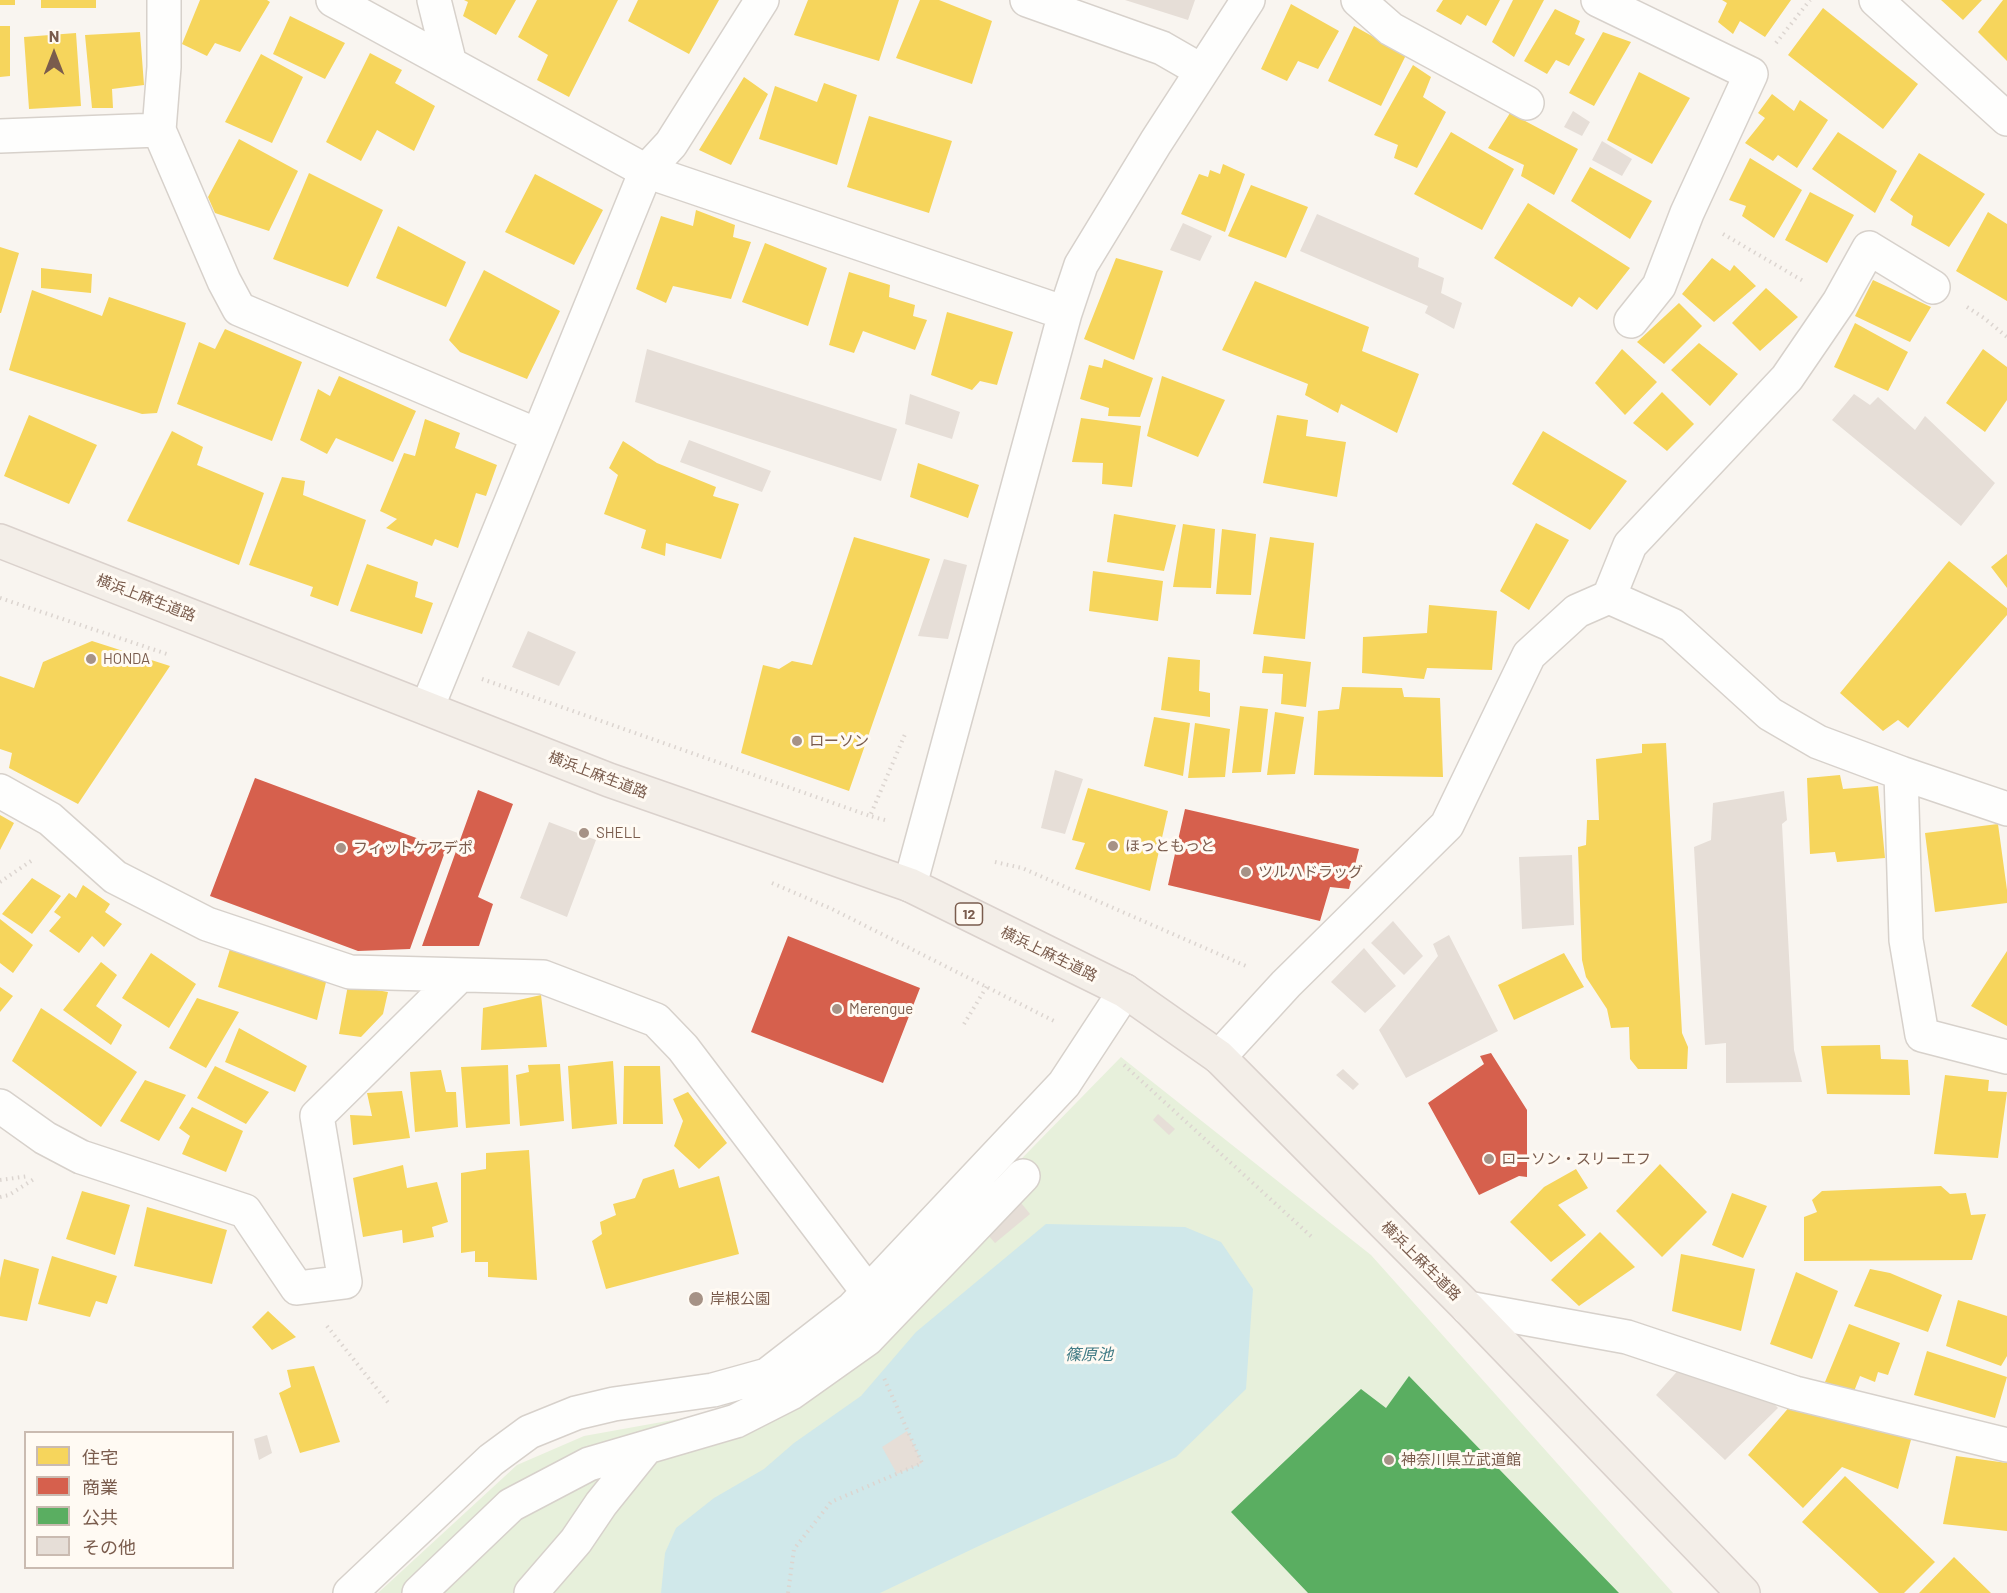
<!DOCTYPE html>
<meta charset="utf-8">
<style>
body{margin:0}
#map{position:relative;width:2007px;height:1593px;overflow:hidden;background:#f9f5f0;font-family:Barlow,"Noto Sans JP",sans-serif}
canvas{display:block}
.legend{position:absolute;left:24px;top:1431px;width:210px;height:138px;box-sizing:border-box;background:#fffaf3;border:2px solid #cabbb1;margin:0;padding:8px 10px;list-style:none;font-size:18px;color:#7a5c4d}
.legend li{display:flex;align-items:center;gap:12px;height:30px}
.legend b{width:30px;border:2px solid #cabbb1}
.north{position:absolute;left:24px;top:24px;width:60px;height:60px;-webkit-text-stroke:4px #fffaf3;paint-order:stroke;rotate:0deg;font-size:16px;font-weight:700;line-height:24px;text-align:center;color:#7a5c4d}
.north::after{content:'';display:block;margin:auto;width:21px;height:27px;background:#7a5c4d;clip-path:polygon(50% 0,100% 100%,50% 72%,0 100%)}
</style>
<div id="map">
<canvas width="2007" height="1593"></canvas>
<ul class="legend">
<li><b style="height:16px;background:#f6d55c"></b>住宅</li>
<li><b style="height:16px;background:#d6604d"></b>商業</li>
<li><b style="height:16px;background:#5aae61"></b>公共</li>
<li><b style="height:16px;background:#e6ded7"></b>その他</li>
</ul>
<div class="north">N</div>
</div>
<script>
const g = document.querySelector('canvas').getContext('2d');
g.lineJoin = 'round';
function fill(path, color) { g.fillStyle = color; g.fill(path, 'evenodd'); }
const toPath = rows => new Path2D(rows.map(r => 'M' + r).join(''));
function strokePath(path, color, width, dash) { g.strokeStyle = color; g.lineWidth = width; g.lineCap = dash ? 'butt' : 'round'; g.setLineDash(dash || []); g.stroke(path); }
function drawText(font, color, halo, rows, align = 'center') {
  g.font = font + ' Barlow,"Noto Sans JP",sans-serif'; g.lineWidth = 6; g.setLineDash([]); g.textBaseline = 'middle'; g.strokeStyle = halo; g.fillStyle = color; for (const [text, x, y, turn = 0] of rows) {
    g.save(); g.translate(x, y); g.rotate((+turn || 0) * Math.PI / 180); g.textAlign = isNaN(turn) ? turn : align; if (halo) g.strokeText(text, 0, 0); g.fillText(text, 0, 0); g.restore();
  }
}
fill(toPath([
 [1121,1057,1371,1255,1673,1593,378,1593,517,1465,584,1436,723,1411,782,1385,851,1333]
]), '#e7f0db');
fill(toPath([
 [1046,1224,1185,1227,1221,1242,1253,1289,1246,1389,1176,1457,983,1544,880,1593,661,1593,665,1553,676,1528,714,1498,764,1469,794,1443,861,1396,916,1332]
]), '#d0e8ea');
fill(toPath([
 [0,0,15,0,15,5,0,5],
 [41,0,96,0,96,8,41,8],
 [200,0,267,0,270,2,240,52,215,43,207,56,182,44],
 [464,0,516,0,496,35,463,16,468,2],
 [537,0,618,0,569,97,537,80,548,55,518,37],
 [638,0,719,0,689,54,628,21],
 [808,0,899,0,879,61,794,35],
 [920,0,939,0,992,21,972,84,896,58],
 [1443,0,1500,0,1486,26,1467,15,1461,25,1436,11],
 [1513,0,1544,0,1514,57,1492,42],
 [1722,0,1791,0,1765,37,1740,21,1733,34,1718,22,1727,3],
 [1941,0,1982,0,1963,20],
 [2003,0,2007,0,2007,61,1978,32],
 [1291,4,1339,31,1318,69,1298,61,1287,81,1261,69],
 [1823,8,1918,84,1883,129,1788,55],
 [1555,9,1580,21,1575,34,1585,39,1569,66,1556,60,1547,74,1524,61],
 [290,16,345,43,325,79,273,54],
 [0,26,10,26,10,76,0,77],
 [1354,26,1406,55,1381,106,1328,81],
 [140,32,144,85,112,89,113,108,92,108,85,35],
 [1603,32,1631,42,1594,106,1569,93],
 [76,33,81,106,29,109,24,37],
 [370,53,402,70,395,83,435,106,414,151,377,130,361,161,326,142],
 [261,54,303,77,272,143,225,122],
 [1413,65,1431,77,1423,97,1446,112,1417,168,1394,158,1398,145,1374,135],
 [1639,72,1690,98,1652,164,1607,140],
 [744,77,768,94,731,165,699,150],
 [824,83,857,95,837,165,759,139,775,86,817,102],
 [1772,94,1794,111,1800,100,1828,120,1797,168,1778,155,1773,161,1745,143,1765,118,1758,113],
 [1510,113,1578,149,1554,195,1521,176,1524,165,1488,148],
 [869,116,952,141,929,213,847,187],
 [1451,132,1514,169,1482,230,1414,194],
 [1838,132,1897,171,1875,213,1812,169],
 [239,139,298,171,269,231,215,213,208,197],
 [1919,153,1985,194,1949,247,1911,225,1913,216,1890,200],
 [1750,158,1802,190,1774,238,1742,216,1746,206,1729,200],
 [1223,164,1245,174,1225,232,1181,214,1199,174,1208,177,1210,170,1220,174],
 [1590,167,1652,201,1630,239,1571,201],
 [309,173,383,210,348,287,273,259],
 [535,174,603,210,574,265,505,232],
 [1251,185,1308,207,1286,258,1228,236],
 [1810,192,1854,215,1827,263,1785,240],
 [1528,203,1630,268,1597,310,1579,297,1572,307,1494,258],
 [696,210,735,225,733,237,751,242,731,299,673,286,666,303,636,289,661,216,693,226],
 [1988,212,2007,224,2007,301,1956,271],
 [398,226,466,262,446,307,376,278],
 [765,243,827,268,808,326,742,302],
 [0,247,19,253,1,313,0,313],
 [1116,258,1163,271,1134,360,1084,339],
 [1712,258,1730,271,1734,265,1756,286,1714,322,1682,294],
 [41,268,92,274,91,293,41,288],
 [484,270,560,311,527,379,460,352,449,340],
 [849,272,890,285,889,297,915,305,913,316,927,320,915,350,863,331,854,353,829,345],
 [1873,280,1931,307,1910,342,1855,316],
 [1255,281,1369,327,1362,351,1419,374,1397,433,1341,404,1338,413,1305,395,1308,384,1222,350],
 [1766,288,1798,317,1760,351,1732,323],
 [32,290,102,316,109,297,186,323,157,413,142,414,9,370],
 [1679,303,1702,326,1664,364,1637,342],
 [947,312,1013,332,997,385,980,381,972,390,931,375],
 [1855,323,1908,352,1888,391,1834,367],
 [225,329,302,362,272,441,177,404,199,342,215,349],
 [1699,343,1738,374,1710,406,1671,370],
 [1622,349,1657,382,1625,415,1595,383],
 [1983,349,2007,367,2007,400,1985,432,1946,403],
 [1104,359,1153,378,1140,417,1108,416,1109,408,1080,399,1089,365,1102,368],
 [339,376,416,411,393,462,336,438,327,454,300,440,318,389,330,396],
 [1162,376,1225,400,1198,457,1147,436],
 [1662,392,1694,424,1667,451,1633,423],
 [29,415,97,445,69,504,4,476],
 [1277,415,1308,420,1306,436,1346,442,1337,497,1263,483],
 [1081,418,1141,426,1132,487,1102,484,1103,463,1072,462],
 [425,419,460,433,455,448,497,465,486,496,476,493,458,548,435,539,432,546,386,528,397,519,380,511,404,453,415,456],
 [172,431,203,447,197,465,264,493,239,565,127,521],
 [1543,431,1627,481,1590,530,1512,484],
 [623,441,657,463,716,487,713,496,739,504,721,559,666,543,665,556,641,548,646,530,604,514,618,475,609,468],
 [918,463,979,485,968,518,910,497],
 [282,477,305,481,303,495,366,520,338,606,310,596,313,587,249,565],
 [1114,514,1176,525,1164,571,1107,562],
 [1536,523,1569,540,1529,610,1500,591],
 [1183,524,1215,529,1211,588,1173,587],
 [1222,529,1256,534,1251,595,1216,594],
 [854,537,930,559,849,791,741,753,763,665,779,669,792,661,812,665],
 [1270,537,1314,543,1305,639,1253,634],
 [2007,554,2007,588,1991,567],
 [1949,561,2007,608,2007,615,1908,728,1898,720,1883,731,1840,693],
 [367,564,418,582,415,597,433,603,422,634,350,611],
 [1093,571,1163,581,1158,621,1089,611],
 [1429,605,1497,611,1492,670,1427,668,1424,679,1362,673,1363,637,1427,633],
 [92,641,170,666,78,804,9,768,12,753,0,749,0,676,34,688,43,662],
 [1264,656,1311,662,1306,707,1281,704,1283,674,1262,673],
 [1168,657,1200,660,1199,691,1210,693,1210,717,1161,710],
 [1342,687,1402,688,1404,697,1440,698,1443,777,1314,775,1318,711,1339,709],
 [1240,706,1268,709,1261,772,1232,773],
 [1275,712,1304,717,1295,774,1267,775],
 [1154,717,1190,723,1183,776,1144,766],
 [1195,723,1230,729,1225,777,1188,778],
 [1666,743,1682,1033,1688,1047,1687,1069,1638,1069,1630,1059,1629,1027,1611,1028,1607,1009,1586,977,1582,960,1578,847,1586,845,1587,820,1599,820,1596,759,1642,753,1642,744],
 [1840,775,1843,789,1878,786,1885,858,1837,862,1835,852,1810,854,1807,778],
 [1088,788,1168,811,1150,891,1075,869,1085,843,1072,840],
 [0,815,14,823,0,850],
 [1998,824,2007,890,2007,903,1935,912,1925,833],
 [32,878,61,896,32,934,2,914],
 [83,885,110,904,105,912,122,924,104,947,92,936,79,953,49,931,61,917,54,912,69,893,76,898],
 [0,919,33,945,13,973,0,963],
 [230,949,327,978,317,1020,218,987],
 [2007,951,2007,1026,1971,1006],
 [151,953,196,984,169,1028,122,998],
 [1564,953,1584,987,1514,1020,1498,985],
 [101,962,117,975,96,1006,122,1025,111,1045,63,1010],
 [348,985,388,992,383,1014,361,1037,339,1034],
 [0,987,13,996,0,1012],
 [541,995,547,1047,481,1050,483,1008],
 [197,998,239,1012,206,1068,169,1048],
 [41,1008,137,1072,101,1127,12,1061],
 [239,1028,307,1066,295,1092,225,1062],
 [1880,1045,1881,1059,1908,1060,1910,1095,1827,1094,1821,1046],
 [613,1061,617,1124,572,1129,568,1066],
 [560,1064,564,1121,520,1126,516,1075,529,1072,528,1065],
 [508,1065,510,1124,466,1128,461,1067],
 [215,1066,269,1092,246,1124,197,1098],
 [624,1066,660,1066,663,1124,623,1124],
 [441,1070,446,1092,456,1092,458,1127,415,1132,410,1072],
 [1945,1075,1989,1080,1988,1091,2007,1092,1998,1158,1934,1154],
 [145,1080,186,1095,159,1141,120,1121],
 [402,1091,410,1138,353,1145,350,1115,372,1116,367,1093],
 [688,1092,727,1143,699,1169,674,1146,683,1121,673,1099],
 [192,1107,243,1131,226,1172,182,1154,190,1136,179,1128],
 [529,1150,537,1280,488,1277,488,1262,475,1262,475,1251,461,1253,461,1173,486,1169,486,1153],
 [1660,1164,1707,1212,1662,1257,1616,1211],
 [403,1165,407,1188,437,1182,448,1222,432,1227,434,1237,403,1243,402,1230,363,1237,353,1178],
 [674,1169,679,1188,719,1176,739,1254,606,1289,592,1241,602,1234,600,1222,616,1215,613,1204,635,1198,643,1179],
 [1576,1169,1588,1188,1558,1205,1586,1235,1551,1262,1510,1222,1544,1187],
 [1941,1186,1950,1194,1966,1193,1971,1215,1986,1214,1972,1260,1804,1261,1804,1217,1817,1212,1812,1200,1822,1191],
 [82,1191,130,1205,115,1255,66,1239],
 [1732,1193,1767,1206,1743,1258,1712,1245],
 [147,1207,227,1230,212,1284,134,1266],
 [1600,1232,1635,1267,1579,1306,1551,1280],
 [1681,1254,1755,1269,1741,1331,1672,1311],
 [52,1256,117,1276,107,1304,96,1301,90,1317,38,1304],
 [4,1259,39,1269,27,1321,0,1316,0,1278],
 [1870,1269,1890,1273,1942,1295,1928,1332,1854,1306],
 [1796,1272,1838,1291,1812,1359,1770,1344],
 [1958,1300,2007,1316,2007,1356,2001,1366,1946,1346],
 [268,1311,296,1337,272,1350,252,1327],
 [1849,1324,1900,1343,1888,1375,1878,1372,1875,1382,1860,1376,1853,1394,1825,1382],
 [1927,1351,2007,1377,1995,1418,1914,1395],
 [314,1366,340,1442,300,1453,279,1393,291,1387,287,1370],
 [1791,1405,1912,1436,1898,1489,1842,1467,1803,1508,1748,1455],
 [1956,1456,2007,1463,2007,1531,1943,1524],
 [1845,1476,1935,1562,1904,1593,1879,1593,1802,1522],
 [1954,1557,1991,1593,1919,1593]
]), '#f6d55c');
fill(toPath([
 [255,778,446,849,410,949,358,951,210,896],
 [478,790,513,804,478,897,493,904,479,946,422,946],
 [1185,809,1359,849,1349,889,1330,887,1320,921,1168,885],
 [788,936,920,988,883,1083,751,1032],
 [1491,1053,1527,1110,1527,1177,1519,1176,1479,1195,1428,1103,1484,1064,1480,1056]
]), '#d6604d');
fill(toPath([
 [1409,1376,1619,1593,1308,1593,1231,1512,1361,1389,1386,1408]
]), '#5aae61');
fill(toPath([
 [1125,0,1195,0,1188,20],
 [1573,111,1590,122,1582,136,1564,127],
 [1602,141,1632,159,1622,176,1592,160],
 [1317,214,1419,258,1418,267,1444,278,1441,293,1462,303,1454,329,1425,313,1428,306,1300,251],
 [1183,223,1212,236,1200,261,1170,250],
 [647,349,897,429,881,481,635,402],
 [910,394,960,412,952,439,905,424],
 [1854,394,1870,405,1878,397,1915,430,1925,416,1995,483,1961,526,1832,420],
 [689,440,771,471,762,492,680,462],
 [944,559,967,565,948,639,918,636],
 [528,631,576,652,559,686,512,667],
 [1055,770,1083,779,1065,834,1041,828],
 [1784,791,1787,820,1782,824,1794,1050,1802,1082,1726,1083,1726,1043,1705,1045,1694,847,1711,840,1713,803],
 [549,822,596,840,567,917,520,898],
 [1572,855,1574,925,1522,929,1519,857],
 [1393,921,1423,956,1404,975,1371,943],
 [1449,935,1498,1031,1406,1078,1379,1030,1438,956,1433,944],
 [1364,948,1396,986,1365,1013,1331,982],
 [1343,1069,1359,1084,1353,1090,1336,1075],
 [1158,1114,1175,1129,1169,1135,1153,1120],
 [1017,1198,1030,1214,995,1243,981,1227],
 [1682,1366,1764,1393,1778,1408,1725,1460,1656,1395],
 [907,1431,922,1463,897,1474,882,1447],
 [267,1435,272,1453,259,1460,254,1439]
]), '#e6ded7');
const minor = toPath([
 [164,0,164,67,159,130,224,281,239,309,537,435],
 [333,0,646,171,1065,313],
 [434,0,450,64],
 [1027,0,1162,48,1202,71],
 [1358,0,1391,29,1527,103],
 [1598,0,1751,74,1687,213,1659,286,1631,321],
 [1876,0,2007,119],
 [0,136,159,130],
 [1609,597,1630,545,1787,378,1839,302,1869,248,1933,287],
 [427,708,646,171,671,144,762,0],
 [1901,773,1906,940,1922,1035,2007,1057],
 [0,791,50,819,115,877,207,924,350,972,543,977,656,1020,683,1048,868,1292],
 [910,885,1065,313,1081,265,1156,142,1248,0],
 [1219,1057,1286,984,1447,825,1529,655,1577,611,1609,597,1672,625,1770,714,1818,742,1901,773,2007,809],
 [0,1106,45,1138,81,1157,245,1211,297,1288,345,1282,317,1116,460,975],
 [1468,1308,1627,1337,1795,1393,2007,1445],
 [350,1593,491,1460,529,1432,576,1413,614,1404,713,1390,767,1375,852,1309,1064,1084,1125,991],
 [419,1593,511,1505,589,1464,736,1421,791,1393,867,1339,1023,1176],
 [531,1593,576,1541,601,1504,646,1448]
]);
const major = toPath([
 [0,541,609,780,910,885,1125,991,1219,1057,1468,1308,1743,1593]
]);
strokePath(minor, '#d7d1cb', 36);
strokePath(major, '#dad1cc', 36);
strokePath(toPath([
 [1776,43,1810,0],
 [1723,234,1805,282],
 [1967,307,1984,318,2007,337],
 [0,598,167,654],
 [482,679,870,816],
 [885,820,870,816,906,732],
 [995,862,1022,868,1246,966],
 [0,882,34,859],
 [772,883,832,909,1056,1022],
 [964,1024,987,986],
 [1124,1065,1314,1239],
 [0,1180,29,1176],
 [0,1197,9,1195,34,1179],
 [327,1326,390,1405],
 [788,1593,794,1549,831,1502,922,1463,884,1378]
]), '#dcd5d0', 4, [1.5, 4.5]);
strokePath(minor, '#fefefd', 33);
strokePath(major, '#f3eee8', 33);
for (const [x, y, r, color] of [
 [91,659,6,"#a69286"],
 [797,741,6,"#a69286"],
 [584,833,6,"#a69286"],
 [1113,846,6,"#a69286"],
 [341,848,6,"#a69286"],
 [1246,872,6,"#a69286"],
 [837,1009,6,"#a69286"],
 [1489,1159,6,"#a69286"],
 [696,1299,8,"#a69286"],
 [1389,1460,6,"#a69286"]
]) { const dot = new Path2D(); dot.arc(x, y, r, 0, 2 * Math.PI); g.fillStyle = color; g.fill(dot); strokePath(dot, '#fffaf3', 2); }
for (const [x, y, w] of [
 [969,914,27]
]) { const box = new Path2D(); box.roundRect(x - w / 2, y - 11, w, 22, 4.5); g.fillStyle = '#fffaf3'; g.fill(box); strokePath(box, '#7a5c4d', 1.5); }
drawText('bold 14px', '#7a5c4d', null, [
 ["12",969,914]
]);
drawText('15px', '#7a5c4d', '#fffaf3', [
 ["横浜上麻生道路",146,598,21],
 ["横浜上麻生道路",598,775,21],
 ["横浜上麻生道路",1049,954,26],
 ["横浜上麻生道路",1421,1261,45]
]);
drawText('15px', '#7a5c4d', '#fffaf3', [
 ["HONDA",103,659],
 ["ローソン",809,741],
 ["SHELL",596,833],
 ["ほっともっと",1125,846],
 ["フィットケアデポ",353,848],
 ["ツルハドラッグ",1258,872],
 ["Merengue",849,1009],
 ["ローソン・スリーエフ",1501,1159],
 ["岸根公園",710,1299],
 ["神奈川県立武道館",1401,1460]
], 'left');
drawText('italic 16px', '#437c86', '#fffaf3', [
 ["篠原池",1089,1355]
]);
</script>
